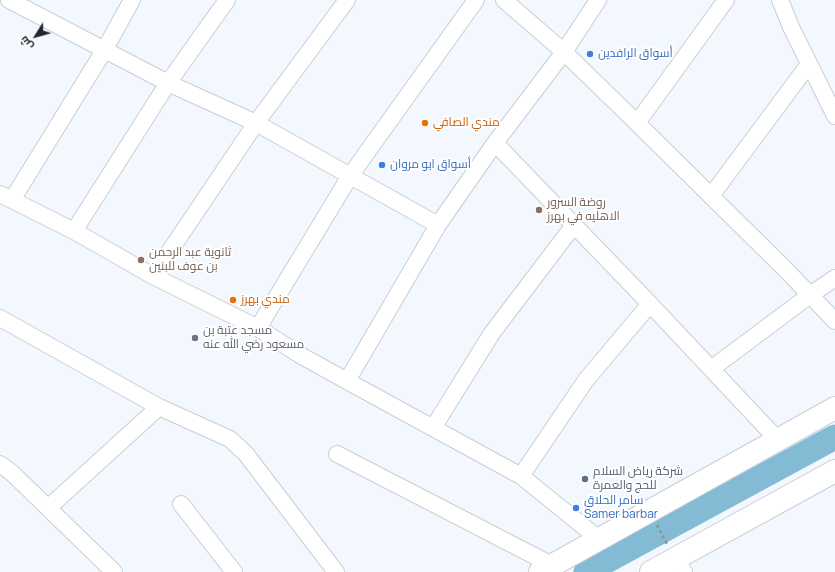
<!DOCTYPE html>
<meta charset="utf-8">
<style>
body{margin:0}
#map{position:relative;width:835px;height:572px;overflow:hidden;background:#f3f7fe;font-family:Manrope,Cairo,sans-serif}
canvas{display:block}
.north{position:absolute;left:16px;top:16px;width:40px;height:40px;-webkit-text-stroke:3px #fff;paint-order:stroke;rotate:233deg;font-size:11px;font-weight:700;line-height:16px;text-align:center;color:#232528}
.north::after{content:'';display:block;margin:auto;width:14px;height:18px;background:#232528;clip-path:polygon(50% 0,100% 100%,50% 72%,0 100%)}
</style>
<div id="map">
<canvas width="835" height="572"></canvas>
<div class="north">ش</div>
</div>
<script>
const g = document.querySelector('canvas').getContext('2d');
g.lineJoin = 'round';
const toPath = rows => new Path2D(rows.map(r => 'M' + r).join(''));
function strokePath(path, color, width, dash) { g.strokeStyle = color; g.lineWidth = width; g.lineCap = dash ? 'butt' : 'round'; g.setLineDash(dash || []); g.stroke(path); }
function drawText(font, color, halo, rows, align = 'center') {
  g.font = font + ' Manrope,Cairo,sans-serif'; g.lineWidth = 4; g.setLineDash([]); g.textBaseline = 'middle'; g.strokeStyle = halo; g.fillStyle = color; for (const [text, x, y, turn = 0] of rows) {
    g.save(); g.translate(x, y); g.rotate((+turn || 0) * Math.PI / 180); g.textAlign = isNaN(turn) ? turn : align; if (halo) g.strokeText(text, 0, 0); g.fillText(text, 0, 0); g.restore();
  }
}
strokePath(toPath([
 [586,572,835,437]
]), '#83bbd4', 25);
const street = toPath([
 [9,0,168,83,256,123,438,225],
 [504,0,564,52,637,123,786,270,835,321],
 [780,0,791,27,835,116],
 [637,123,726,0],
 [495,143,650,304,778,440],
 [0,194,74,231,153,276,258,328,300,355,347,381,521,476,599,539],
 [711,196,809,64],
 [12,200,105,49,132,0],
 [74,231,168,83,227,0],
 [153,276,256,123,347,0],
 [0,318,159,407,230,439,246,454,336,572],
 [258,328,350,176,476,0],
 [711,369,810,295,835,278],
 [347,381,438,225,495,143,564,52,598,0],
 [433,428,492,333,574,225],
 [337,454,552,565],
 [0,464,12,473,114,572],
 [521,476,586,380,650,304],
 [181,504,234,572],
 [48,508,159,407],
 [676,558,684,572]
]);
const secondary = toPath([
 [540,572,835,408],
 [651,572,835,471]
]);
strokePath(street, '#c9ced6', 18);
strokePath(secondary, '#c9ced6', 24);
strokePath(toPath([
 [657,525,667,544]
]), '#8e9196', 2.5, [3, 3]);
strokePath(street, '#fff', 16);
strokePath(secondary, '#fff', 22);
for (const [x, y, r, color] of [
 [590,54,4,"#3f7fe0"],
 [425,123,4,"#e8710a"],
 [382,165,4,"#3f7fe0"],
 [539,210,4,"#8d6e63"],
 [141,260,4,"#8d6e63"],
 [233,300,4,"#e8710a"],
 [195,338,4,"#6b7280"],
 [585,479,4,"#5c6f8a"],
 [576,508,4,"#3f7fe0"]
]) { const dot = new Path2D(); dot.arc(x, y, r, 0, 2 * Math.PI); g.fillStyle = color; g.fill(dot); strokePath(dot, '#fff', 1.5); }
drawText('12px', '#366cbe', '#fff', [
 ["أسواق الرافدين",598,54],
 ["أسواق ابو مروان",390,165],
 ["سامر الحلاق",584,501],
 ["Samer barbar",584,515]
], 'left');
drawText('12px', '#c56008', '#fff', [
 ["مندي الصافي",433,123],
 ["مندي بهرز",241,300]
], 'left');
drawText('12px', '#785e54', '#fff', [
 ["روضة السرور",547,203],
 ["الاهليه في بهرز",547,217],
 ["ثانوية عبد الرحمن",149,253],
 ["بن عوف للبنين",149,267]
], 'left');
drawText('12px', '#5b616d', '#fff', [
 ["مسجد عتبة بن",203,331],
 ["مسعود رضي الله عنه",203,345]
], 'left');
drawText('12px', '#4e5e75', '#fff', [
 ["شركة رياض السلام",593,472],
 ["للحج والعمرة",593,486]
], 'left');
</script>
